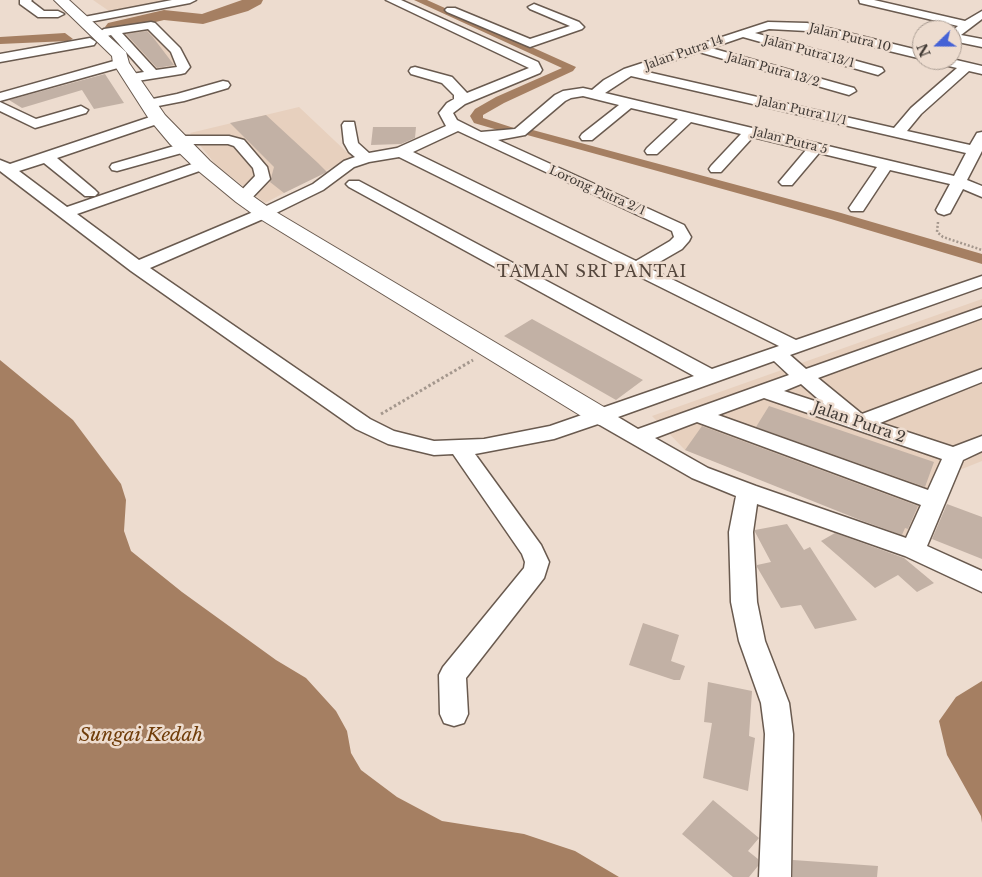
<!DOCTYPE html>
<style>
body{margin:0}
#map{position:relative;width:982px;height:877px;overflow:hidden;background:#eddccf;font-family:"Libre Baskerville",serif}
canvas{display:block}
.north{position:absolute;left:912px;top:20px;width:50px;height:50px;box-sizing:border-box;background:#eddccf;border:1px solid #a89b91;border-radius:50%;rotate:248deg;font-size:14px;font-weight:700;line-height:20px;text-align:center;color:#413a35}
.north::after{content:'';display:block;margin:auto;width:18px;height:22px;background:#4562d6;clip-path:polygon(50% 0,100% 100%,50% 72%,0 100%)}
</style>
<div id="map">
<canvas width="982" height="877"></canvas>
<div class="north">N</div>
</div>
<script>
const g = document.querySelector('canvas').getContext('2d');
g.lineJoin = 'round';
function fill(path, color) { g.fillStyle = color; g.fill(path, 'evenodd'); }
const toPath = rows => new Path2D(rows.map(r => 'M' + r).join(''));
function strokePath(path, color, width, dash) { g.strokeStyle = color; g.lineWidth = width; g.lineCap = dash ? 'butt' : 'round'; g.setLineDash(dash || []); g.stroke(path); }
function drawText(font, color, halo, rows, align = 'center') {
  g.font = font + ' "Libre Baskerville",serif'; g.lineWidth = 5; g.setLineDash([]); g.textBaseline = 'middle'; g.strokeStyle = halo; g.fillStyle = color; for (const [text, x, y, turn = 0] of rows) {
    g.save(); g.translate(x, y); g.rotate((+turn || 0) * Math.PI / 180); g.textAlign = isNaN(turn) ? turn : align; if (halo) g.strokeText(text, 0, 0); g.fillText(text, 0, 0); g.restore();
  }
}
fill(toPath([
 [93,0,170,0,109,11],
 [156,25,189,67,146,77,108,34],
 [299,107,352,157,265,203,216,165,190,133],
 [982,299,982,461,957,471,927,545,685,450,652,416]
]), '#e7d0be');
fill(toPath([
 [65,33,73,39,68,41,0,44,0,37],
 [0,360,73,420,121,484,126,500,124,531,131,551,182,592,276,660,306,678,336,711,347,731,351,753,361,770,397,797,442,821,524,834,575,851,619,877,0,877],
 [982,681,982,823,981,816,947,755,939,721,956,697]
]), '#a57f62');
fill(toPath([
 [414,0,427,0,576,67,573,71,504,103,483,115,483,118,520,130,529,129,841,213,982,254,982,264,831,219,520,133,515,135,474,123,470,116,475,109,496,97,562,68,414,0]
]), '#a57f62');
fill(toPath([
 [242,0,263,0,261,4,248,11,203,24,164,20,114,32,108,31,105,27,108,23,164,10,202,14,242,0]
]), '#a57f62');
fill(toPath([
 [147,31,152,36,174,65,157,68,126,34],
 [105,74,124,103,94,109,82,90,22,108,9,100],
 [266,115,318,163,327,172,284,193,270,182,274,167,230,123],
 [373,127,416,127,415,138,401,144,371,145],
 [532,319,643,380,616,400,504,336],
 [769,406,934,462,925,487,756,427],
 [702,426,918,506,908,529,905,528,902,535,860,520,685,450],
 [947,504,982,517,982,559,932,539],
 [787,524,804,550,810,547,857,620,815,629,801,605,781,608,757,567,757,565,771,562,755,532,755,530],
 [835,533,904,558,934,583,917,592,898,575,875,588,821,541],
 [643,623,679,635,671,661,685,666,680,680,674,680,629,665],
 [708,682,752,691,749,736,755,738,748,791,703,778,712,723,704,722],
 [713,800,759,838,748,851,758,859,758,866,749,877,733,877,682,834],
 [793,860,878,866,877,877,793,877]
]), '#c2b1a5');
const minor = toPath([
 [20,0,32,0,31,1,44,11,58,11,64,14,58,17,38,17,20,4,20,0],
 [172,0,196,0,190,3,84,23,78,20,84,17,172,0],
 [386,0,401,0,538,62,542,70,540,73,465,104,453,113,457,120,481,132,515,129,555,95,563,91,583,88,592,90,604,80,624,69,768,22,807,23,922,51,922,59,807,31,769,29,755,33,882,68,884,71,878,75,743,37,711,48,854,88,856,91,849,95,699,52,643,71,894,128,911,108,957,68,936,63,934,60,952,59,982,66,982,74,969,71,921,114,907,131,970,145,977,133,982,132,982,151,967,180,982,186,982,197,963,189,950,213,944,215,938,213,936,210,950,184,890,170,863,211,851,211,849,208,877,167,819,153,792,185,782,185,779,182,806,150,753,137,721,172,711,172,709,169,711,166,741,134,691,122,657,154,647,154,645,151,647,148,678,119,631,108,592,140,582,140,580,137,582,134,619,105,583,96,571,98,565,101,525,135,498,140,684,225,691,237,689,241,682,249,649,268,796,340,982,276,982,287,790,355,806,369,982,307,982,318,818,378,862,414,982,369,982,382,880,423,953,447,982,436,982,451,963,460,927,546,982,571,982,592,905,556,757,504,753,532,757,602,765,641,789,703,793,734,791,877,759,877,765,734,761,703,739,641,731,602,729,532,736,496,692,478,598,424,554,439,475,454,541,545,549,562,544,578,466,678,468,714,464,723,454,726,444,723,440,714,439,675,443,667,524,568,525,562,522,554,453,454,434,455,388,444,356,429,131,271,0,171,0,160,10,164,153,116,163,116,165,119,163,122,57,158,95,190,98,193,95,196,85,196,44,163,19,171,67,207,198,162,208,162,210,165,208,168,77,214,139,260,258,210,313,184,344,161,355,157,349,152,344,143,342,125,344,122,354,122,358,143,369,153,397,148,446,126,439,113,447,103,454,99,454,95,442,83,411,74,409,71,411,68,415,67,452,77,467,93,529,68,386,0],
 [631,76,966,153,954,176,605,93,631,76],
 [458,131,672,231,674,237,670,241,636,261,413,152,458,131],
 [399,157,779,346,712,369,359,181,349,181,346,184,349,187,694,376,550,426,484,439,434,441,394,431,370,419,150,268,270,216,323,190,354,167,369,162,399,157],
 [774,361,789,375,638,429,618,417,774,361],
 [801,384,824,404,784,391,801,384],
 [764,398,942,459,928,490,718,415,764,398],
 [697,422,921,505,906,538,756,486,708,468,655,438,697,422],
 [859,0,874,0,965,21,982,11,982,19,961,35,982,39,982,47,953,41,952,31,958,26,860,3,859,0],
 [534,4,579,22,584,27,582,29,530,47,447,12,445,10,447,8,455,8,530,39,570,26,530,9,528,7,534,4],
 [151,22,155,23,180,48,190,67,185,73,181,74,131,82,126,81,125,78,126,75,144,72,111,35,104,37,98,33,104,29,151,22],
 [148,29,171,52,177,67,156,70,122,33,148,29],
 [90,38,96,42,94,45,0,62,0,54,90,38],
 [121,59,127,63,125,66,0,101,0,93,121,59],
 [223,81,228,82,230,85,228,88,184,101,148,108,141,104,143,101,177,94,223,81],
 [0,102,36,119,81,106,88,110,86,113,35,128,0,111,0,102],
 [177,136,229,136,244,140,267,167,270,179,249,201,237,201,235,198,237,195,255,176,253,168,234,146,228,144,187,144,191,148,189,151,117,171,112,170,110,167,112,164,181,144,172,143,170,140,172,137,177,136]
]);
const major = toPath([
 [54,0,69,0,126,52,129,63,165,115,210,161,250,194,271,209,609,410,613,416,609,422,600,425,591,422,257,217,236,202,196,169,170,144,149,119,113,63,112,56,54,0]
]);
strokePath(minor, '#695a4f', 3);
strokePath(major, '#695a4f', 2);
strokePath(toPath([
 [938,222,937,232,943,237,982,250]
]), '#a4978d', 2.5, [2, 2]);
strokePath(toPath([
 [381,414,473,360]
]), '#a4978d', 3, [2.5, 2.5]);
fill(minor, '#fff');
fill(major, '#fff');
drawText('12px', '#413a35', '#eddccf', [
 ["Jalan Putra 10",850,38,14],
 ["Jalan Putra 13/1",809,52,15],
 ["Jalan Putra 14",684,53,-19],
 ["Jalan Putra 13/2",773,70,16],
 ["Jalan Putra 11/1",802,111,13],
 ["Jalan Putra 5",790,141,14],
 ["Lorong Putra 2/1",597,191,24]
]);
drawText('15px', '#413a35', '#eddccf', [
 ["Jalan Putra 2",859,423,19]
]);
g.letterSpacing = '1px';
drawText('16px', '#54463c', '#eddccf', [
 ["TAMAN SRI PANTAI",592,272]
]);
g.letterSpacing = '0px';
drawText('italic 19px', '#703d0a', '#eddccf', [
 ["Sungai Kedah",141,736]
]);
</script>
